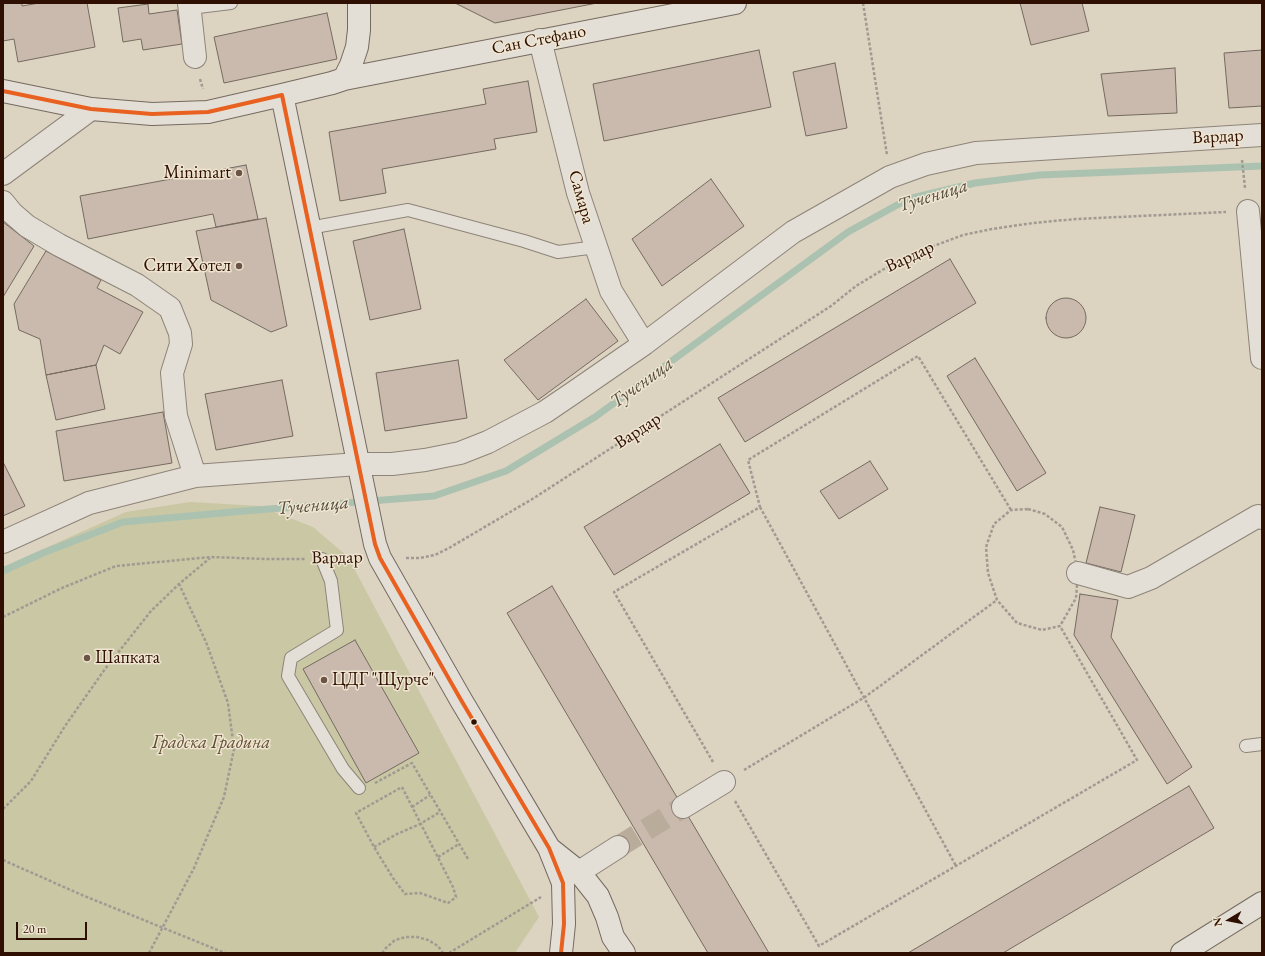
<!DOCTYPE html>
<meta charset="utf-8">
<style>
body{margin:0}
#map{position:relative;width:1265px;height:956px;overflow:hidden;background:#dcd3c1;font-family:"EB Garamond",serif}
canvas{display:block}
.frame{position:absolute;inset:0;border:4px solid #2e0f02;pointer-events:none}
.north{position:absolute;left:1209px;top:900px;width:40px;height:40px;-webkit-text-stroke:3px #efe5d0;paint-order:stroke;rotate:260deg;font-size:11px;font-weight:700;line-height:16px;text-align:center;color:#2e0f02}
.north::after{content:'';display:block;margin:auto;width:14px;height:18px;background:#2e0f02;clip-path:polygon(50% 0,100% 100%,50% 72%,0 100%)}
.scale{position:absolute;left:16px;top:922px;width:71px;height:18px;box-sizing:border-box;border:2px solid #2e0f02;border-top:0;padding-left:5px;font-size:12px;line-height:14px;white-space:nowrap;color:#2e0f02;-webkit-text-stroke:3px #efe5d0;paint-order:stroke}
</style>
<div id="map">
<canvas width="1265" height="956"></canvas>
<div class="frame"></div>
<div class="north">N</div>
<div class="scale">20 m</div>
</div>
<script>
const g = document.querySelector('canvas').getContext('2d');
g.lineJoin = 'round';
function fill(path, color) { g.fillStyle = color; g.fill(path, 'evenodd'); }
const toPath = rows => new Path2D(rows.map(r => 'M' + r).join(''));
function strokePath(path, color, width, dash) { g.strokeStyle = color; g.lineWidth = width; g.lineCap = dash ? 'butt' : 'round'; g.setLineDash(dash || []); g.stroke(path); }
function drawText(font, color, halo, rows, align = 'center') {
  g.font = font + ' "EB Garamond",serif'; g.lineWidth = 3; g.setLineDash([]); g.textBaseline = 'middle'; g.strokeStyle = halo; g.fillStyle = color; for (const [text, x, y, turn = 0] of rows) {
    g.save(); g.translate(x, y); g.rotate((+turn || 0) * Math.PI / 180); g.textAlign = isNaN(turn) ? turn : align; if (halo) g.strokeText(text, 0, 0); g.fillText(text, 0, 0); g.restore();
  }
}
fill(toPath([
 [190,502,259,506,313,527,348,557,539,917,515,953,3,953,3,567,126,512]
]), '#c9c7a4');
strokePath(toPath([
 [3,571,43,553,123,522,244,511,434,496,506,471,595,417,848,232,908,199,975,183,1040,175,1262,166]
]), '#acc2b0', 7);
const building = toPath([
 [3,3,22,3,22,6,39,3,87,3,95,47,18,62,14,39,3,41,3,3],
 [455,3,597,3,495,23,455,3],
 [1020,3,1082,3,1089,31,1031,45,1020,3],
 [148,4,149,14,177,10,182,44,143,50,141,39,123,42,118,8,148,4],
 [327,13,337,59,224,83,214,37,327,13],
 [759,50,771,107,604,141,593,84,759,50],
 [1262,50,1262,106,1229,108,1224,53,1262,50],
 [835,63,847,128,806,136,793,72,835,63],
 [1175,68,1177,113,1108,116,1101,74,1175,68],
 [528,81,537,132,494,139,496,149,382,169,386,193,340,201,329,132,486,104,483,89,528,81],
 [246,165,258,219,216,227,213,214,88,239,80,196,246,165],
 [711,179,744,226,662,286,632,239,711,179],
 [266,218,287,326,271,332,211,300,196,231,266,218],
 [3,222,34,246,3,297,3,222],
 [404,229,421,309,370,320,353,241,404,229],
 [46,251,101,280,97,288,143,312,120,354,104,345,96,365,46,375,40,339,19,330,14,304,46,251],
 [950,259,976,303,745,442,718,398,950,259],
 '1046 318a20 20 0 1 1 40 0a20 20 0 1 1-40 0Z',
 [586,299,618,341,538,400,504,360,586,299],
 [975,358,1046,473,1017,491,947,376,975,358],
 [458,360,467,418,385,431,376,373,458,360],
 [96,365,105,409,56,420,46,375,96,365],
 [282,380,293,436,216,450,205,394,282,380],
 [163,412,172,463,64,481,56,431,163,412],
 [720,444,750,493,614,575,584,527,720,444],
 [870,461,888,489,839,519,820,491,870,461],
 [3,462,25,506,3,516,3,462],
 [1100,507,1135,515,1121,572,1086,563,1100,507],
 [552,586,769,953,708,953,507,613,552,586],
 [1080,594,1118,600,1111,637,1192,767,1167,784,1074,635,1080,594],
 [355,640,419,753,366,783,303,669,355,640],
 [1189,786,1214,828,1003,953,908,953,1189,786]
]);
fill(building, '#cabaae');
strokePath(building, '#756a60', 1);
strokePath(toPath([
 [618,847,683,807]
]), '#b9ac9b', 22, [22, 11]);
const lane = toPath([
 [190,8,231,3],
 [309,228,408,210,524,241,558,252,596,247],
 [322,559,331,581,337,630,291,658,288,676,343,769,359,788],
 [1246,746,1262,744]
]);
const street = toPath([
 [189,3,195,57],
 [540,40,578,193,611,291,644,344],
 [3,174,91,109],
 [3,202,12,213,27,226,59,245,137,285,170,308,180,333,181,344,172,373,176,416,195,476],
 [1248,211,1262,358],
 [3,542,89,503,195,476,358,464,392,464,425,460,460,453,488,442,545,412,573,393,644,344,793,232,890,177,926,164,976,153,1262,135],
 [1078,573,1128,587,1151,578,1258,516,1262,518],
 [683,807,724,782],
 [579,872,618,847]
]);
const secondary = toPath([
 [344,79,351,65,357,47,359,30,359,3],
 [3,91,91,109,152,114,208,112,282,95,332,83,344,79,735,3],
 [282,95,375,544,380,558,461,700,549,848,563,883,564,924,561,953],
 [550,849,579,872,598,896,607,917,613,937,624,953],
 [1182,953,1262,903]
]);
strokePath(lane, '#8d8479', 14);
strokePath(street, '#8d8479', 24);
strokePath(secondary, '#756a60', 24);
strokePath(toPath([
 [863,3,887,155],
 [200,79,203,89],
 [1242,160,1245,188],
 [760,507,956,866],
 [1028,509,1045,514,1062,527,1073,550,1078,573,1076,598,1060,626,1042,630,1017,623,997,600,988,573,986,547,994,524,1011,510,1028,509],
 [340,557,355,557],
 [406,558,420,558,435,555,449,548,534,498,831,306,856,286,884,269,907,256,963,235,992,229,1033,223,1076,219,1226,212],
 [3,617,62,588,116,566,211,557,265,559,305,559],
 [713,762,614,592,760,507,748,460,918,356,1011,510],
 [744,770,865,697,997,600],
 [375,783,412,763,468,859],
 [402,787,453,887,456,897,448,903,420,893,405,894,393,878,374,847,356,813,402,787],
 [735,801,819,946,1137,760,1060,626],
 [412,807,430,795],
 [3,809,31,781,65,726,105,669,151,611,179,584,210,558],
 [374,847,397,834,420,824,440,812],
 [438,857,459,844],
 [3,860,82,895,225,953],
 [149,953,194,868,224,797,234,749,228,703,206,642,179,584],
 [382,953,386,948,395,940,406,937,417,937,428,940,438,946,443,953],
 [449,953,541,897]
]), '#a09a92', 2.5, [3, 2]);
strokePath(lane, '#e4dfd6', 12);
strokePath(street, '#e4dfd6', 22);
strokePath(secondary, '#e4dfd6', 22);
strokePath(toPath([
 [3,91,91,109,152,114,208,112,282,95,375,544,380,558,461,700,549,848,563,883,564,924,561,953]
]), '#e86120', 4);
for (const [x, y, r, color] of [
 [239,173,4,"#6b5445"],
 [239,266,4,"#6b5445"],
 [87,658,4,"#6b5445"],
 [324,680,4,"#6b5445"],
 [474,722,3.5,"#2e0f02"]
]) { const dot = new Path2D(); dot.arc(x, y, r, 0, 2 * Math.PI); g.fillStyle = color; g.fill(dot); strokePath(dot, '#efe5d0', 1.5); }
drawText('18px', '#2e0f02', '#efe5d0', [
 ["Сан Стефано",539,40,-11],
 ["Вардар",1218,137,-3],
 ["Самара",581,197,74],
 ["Вардар",910,257,-25],
 ["Вардар",638,431,-33],
 ["Вардар",337,558,-1]
]);
drawText('18px', '#2e0f02', '#efe5d0', [
 ["Minimart",231,173],
 ["Сити Хотел",231,266],
 ["Шапката",95,658,"left"],
 ["ЦДГ \"Щурче\"",332,680,"left"]
], 'right');
drawText('italic 18px', '#5f4c32', '#efe5d0', [
 ["Градска Градина",211,743]
]);
drawText('italic 19px', '#534b3c', '#efe5d0', [
 ["Тученица",933,196,-17],
 ["Тученица",642,383,-36],
 ["Тученица",313,506,-5]
]);
</script>
